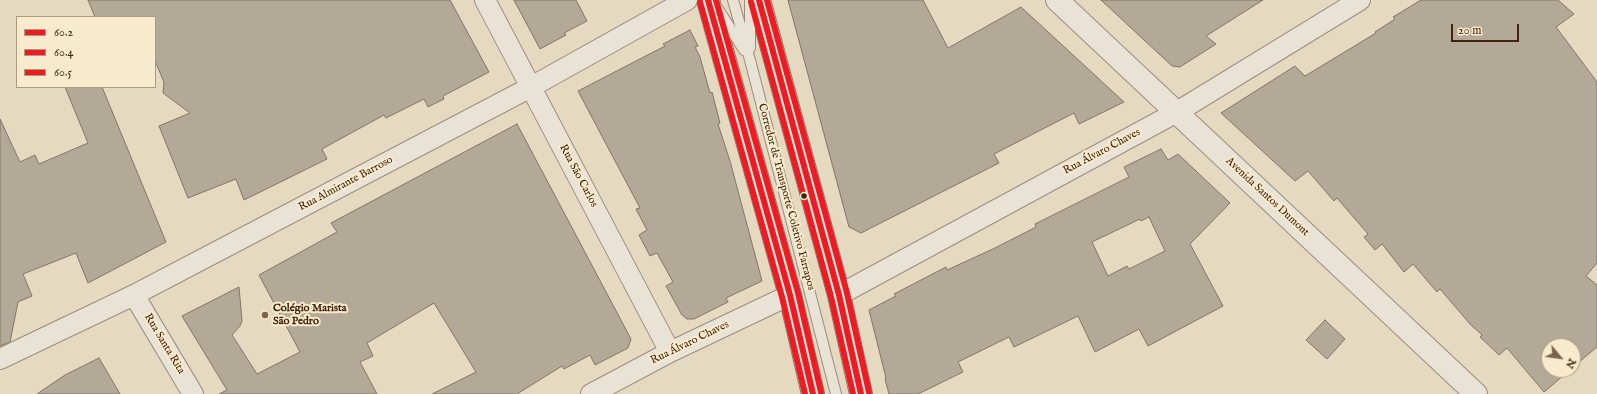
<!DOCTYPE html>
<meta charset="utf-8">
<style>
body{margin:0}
#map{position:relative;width:1597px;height:394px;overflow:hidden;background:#e5d9c0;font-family:"IM FELL English",serif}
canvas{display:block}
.legend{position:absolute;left:16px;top:16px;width:140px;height:72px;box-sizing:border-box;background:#f8eacc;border:1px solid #af9a7f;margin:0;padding:5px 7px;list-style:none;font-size:12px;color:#41220c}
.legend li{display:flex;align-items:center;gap:8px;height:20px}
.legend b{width:20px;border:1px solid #af9a7f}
.north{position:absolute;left:1541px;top:338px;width:40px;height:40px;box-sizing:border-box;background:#f8eacc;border:1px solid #af9a7f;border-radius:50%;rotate:119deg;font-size:11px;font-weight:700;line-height:16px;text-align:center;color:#41220c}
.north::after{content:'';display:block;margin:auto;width:14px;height:18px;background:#7a624b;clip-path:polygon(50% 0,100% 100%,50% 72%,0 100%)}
.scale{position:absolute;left:1451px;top:24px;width:68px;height:18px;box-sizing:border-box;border:2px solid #41220c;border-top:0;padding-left:5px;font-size:12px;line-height:14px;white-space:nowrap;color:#41220c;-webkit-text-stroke:3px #f8eacc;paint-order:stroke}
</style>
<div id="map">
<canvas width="1597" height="394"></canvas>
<ul class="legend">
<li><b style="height:5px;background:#ed1c24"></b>60.2</li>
<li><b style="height:5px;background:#ed1c24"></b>60.4</li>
<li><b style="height:5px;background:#ed1c24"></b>60.5</li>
</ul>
<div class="north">N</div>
<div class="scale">20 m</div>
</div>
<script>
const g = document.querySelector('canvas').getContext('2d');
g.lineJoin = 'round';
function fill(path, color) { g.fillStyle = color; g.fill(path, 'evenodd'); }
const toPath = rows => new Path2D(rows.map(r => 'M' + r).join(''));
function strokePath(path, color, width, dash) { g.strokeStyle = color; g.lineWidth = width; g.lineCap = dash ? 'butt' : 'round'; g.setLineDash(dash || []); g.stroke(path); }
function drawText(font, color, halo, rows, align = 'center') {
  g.font = font + ' "IM FELL English",serif'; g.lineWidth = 4; g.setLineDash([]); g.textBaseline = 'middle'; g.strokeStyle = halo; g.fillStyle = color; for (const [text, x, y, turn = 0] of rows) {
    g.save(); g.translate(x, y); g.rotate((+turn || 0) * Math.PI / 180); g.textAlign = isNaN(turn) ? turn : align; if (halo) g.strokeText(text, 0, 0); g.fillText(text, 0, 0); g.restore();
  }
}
const building = toPath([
 [88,0,450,0,489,72,443,96,444,99,428,107,424,99,386,118,384,115,322,149,327,159,244,200,236,179,188,198,159,126,190,113,163,93,164,82,155,61,155,17,95,17,88,0],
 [514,0,576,0,587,21,564,33,566,35,540,49,514,0],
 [788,0,923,0,948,48,1021,7,1124,102,1079,124,1074,113,994,154,999,163,861,233,849,227,788,0],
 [1101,0,1263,0,1206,36,1216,44,1180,67,1172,66,1101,0],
 [1421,0,1558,0,1574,14,1556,27,1597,82,1597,263,1586,276,1597,285,1597,347,1573,367,1573,346,1549,346,1549,370,1570,370,1544,392,1507,348,1499,355,1480,337,1482,335,1470,324,1440,289,1437,292,1413,264,1404,272,1382,244,1375,250,1364,237,1368,234,1337,198,1334,201,1308,171,1295,181,1221,113,1295,66,1305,76,1376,33,1375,32,1395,19,1393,17,1421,0],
 [690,30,698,46,695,47,700,57,710,93,712,92,720,123,718,124,730,161,762,281,726,298,728,302,694,319,687,319,682,315,666,286,673,282,657,253,650,256,639,235,647,230,636,209,640,208,578,91,665,46,663,44,690,30],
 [65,87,102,87,166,242,88,283,76,253,23,274,32,296,18,302,10,342,0,346,0,119,20,162,35,155,39,164,88,143,65,87],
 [517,124,631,339,628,348,595,365,590,355,564,369,562,366,517,394,432,394,476,372,434,303,367,343,373,356,360,362,377,394,219,394,227,390,182,316,239,287,242,321,240,326,232,335,257,374,300,352,259,275,337,232,331,223,517,124],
 [1161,149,1168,160,1178,154,1230,203,1190,244,1223,306,1148,346,1139,329,1095,352,1078,316,1014,347,1009,337,958,362,963,372,918,394,889,394,885,379,886,378,869,310,896,296,894,294,946,267,947,270,995,248,1036,227,1035,224,1129,177,1124,167,1161,149],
 [1149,217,1165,251,1129,269,1127,266,1108,276,1092,242,1140,219,1141,221,1149,217],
 [1325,320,1345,339,1327,359,1306,340,1325,320],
 [99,358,120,394,37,394,65,375,99,358]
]);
fill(building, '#b3a997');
strokePath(building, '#817666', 1);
const service = toPath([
 [733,0,750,60,836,394],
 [750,0,750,48],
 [718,9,744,50]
]);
const minor = toPath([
 [485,0,670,352],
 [134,295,193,394],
 [839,295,1177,112,1360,0],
 [0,359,134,295,531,87,687,0],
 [591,394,670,352,790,295]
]);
const tertiary = toPath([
 [1057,0,1476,394]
]);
const secondary = toPath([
 [708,0,790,295,813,394],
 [759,0,839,295,861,394]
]);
strokePath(service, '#998e7e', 12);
strokePath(minor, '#998e7e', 22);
strokePath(tertiary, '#998e7e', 24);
strokePath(secondary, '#817666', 24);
strokePath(service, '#e9e3d6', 10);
strokePath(minor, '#e9e3d6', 20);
strokePath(tertiary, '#e9e3d6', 22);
strokePath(secondary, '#e9e3d6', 22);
strokePath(toPath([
 [708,0,790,295,813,394],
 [759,0,839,295,861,394]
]), '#ed1c24', 6);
strokePath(toPath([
 [700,2,782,297,805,394],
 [751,2,831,297,853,394]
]), '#ed1c24', 6);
strokePath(toPath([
 [716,0,798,293,821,392],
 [767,0,847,293,869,392]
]), '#ed1c24', 6);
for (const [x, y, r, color] of [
 [804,196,3.5,"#41220c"],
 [265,315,4,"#7a624b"]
]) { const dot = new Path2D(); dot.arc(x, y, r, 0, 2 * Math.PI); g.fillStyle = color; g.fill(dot); strokePath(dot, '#f8eacc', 1.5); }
drawText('11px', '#41220c', '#f8eacc', [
 ["Rua Álvaro Chaves",1102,152,-28],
 ["Rua São Carlos",578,176,62],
 ["Rua Almirante Barroso",346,184,-28],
 ["Corredor de Transporte Coletivo Farrapos",786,197,75],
 ["Avenida Santos Dumont",1267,197,43],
 ["Rua Álvaro Chaves",690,343,-26],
 ["Rua Santa Rita",164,344,59]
]);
drawText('bold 11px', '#41220c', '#f8eacc', [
 ["Colégio Marista",273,309],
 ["São Pedro",273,322]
], 'left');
</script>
